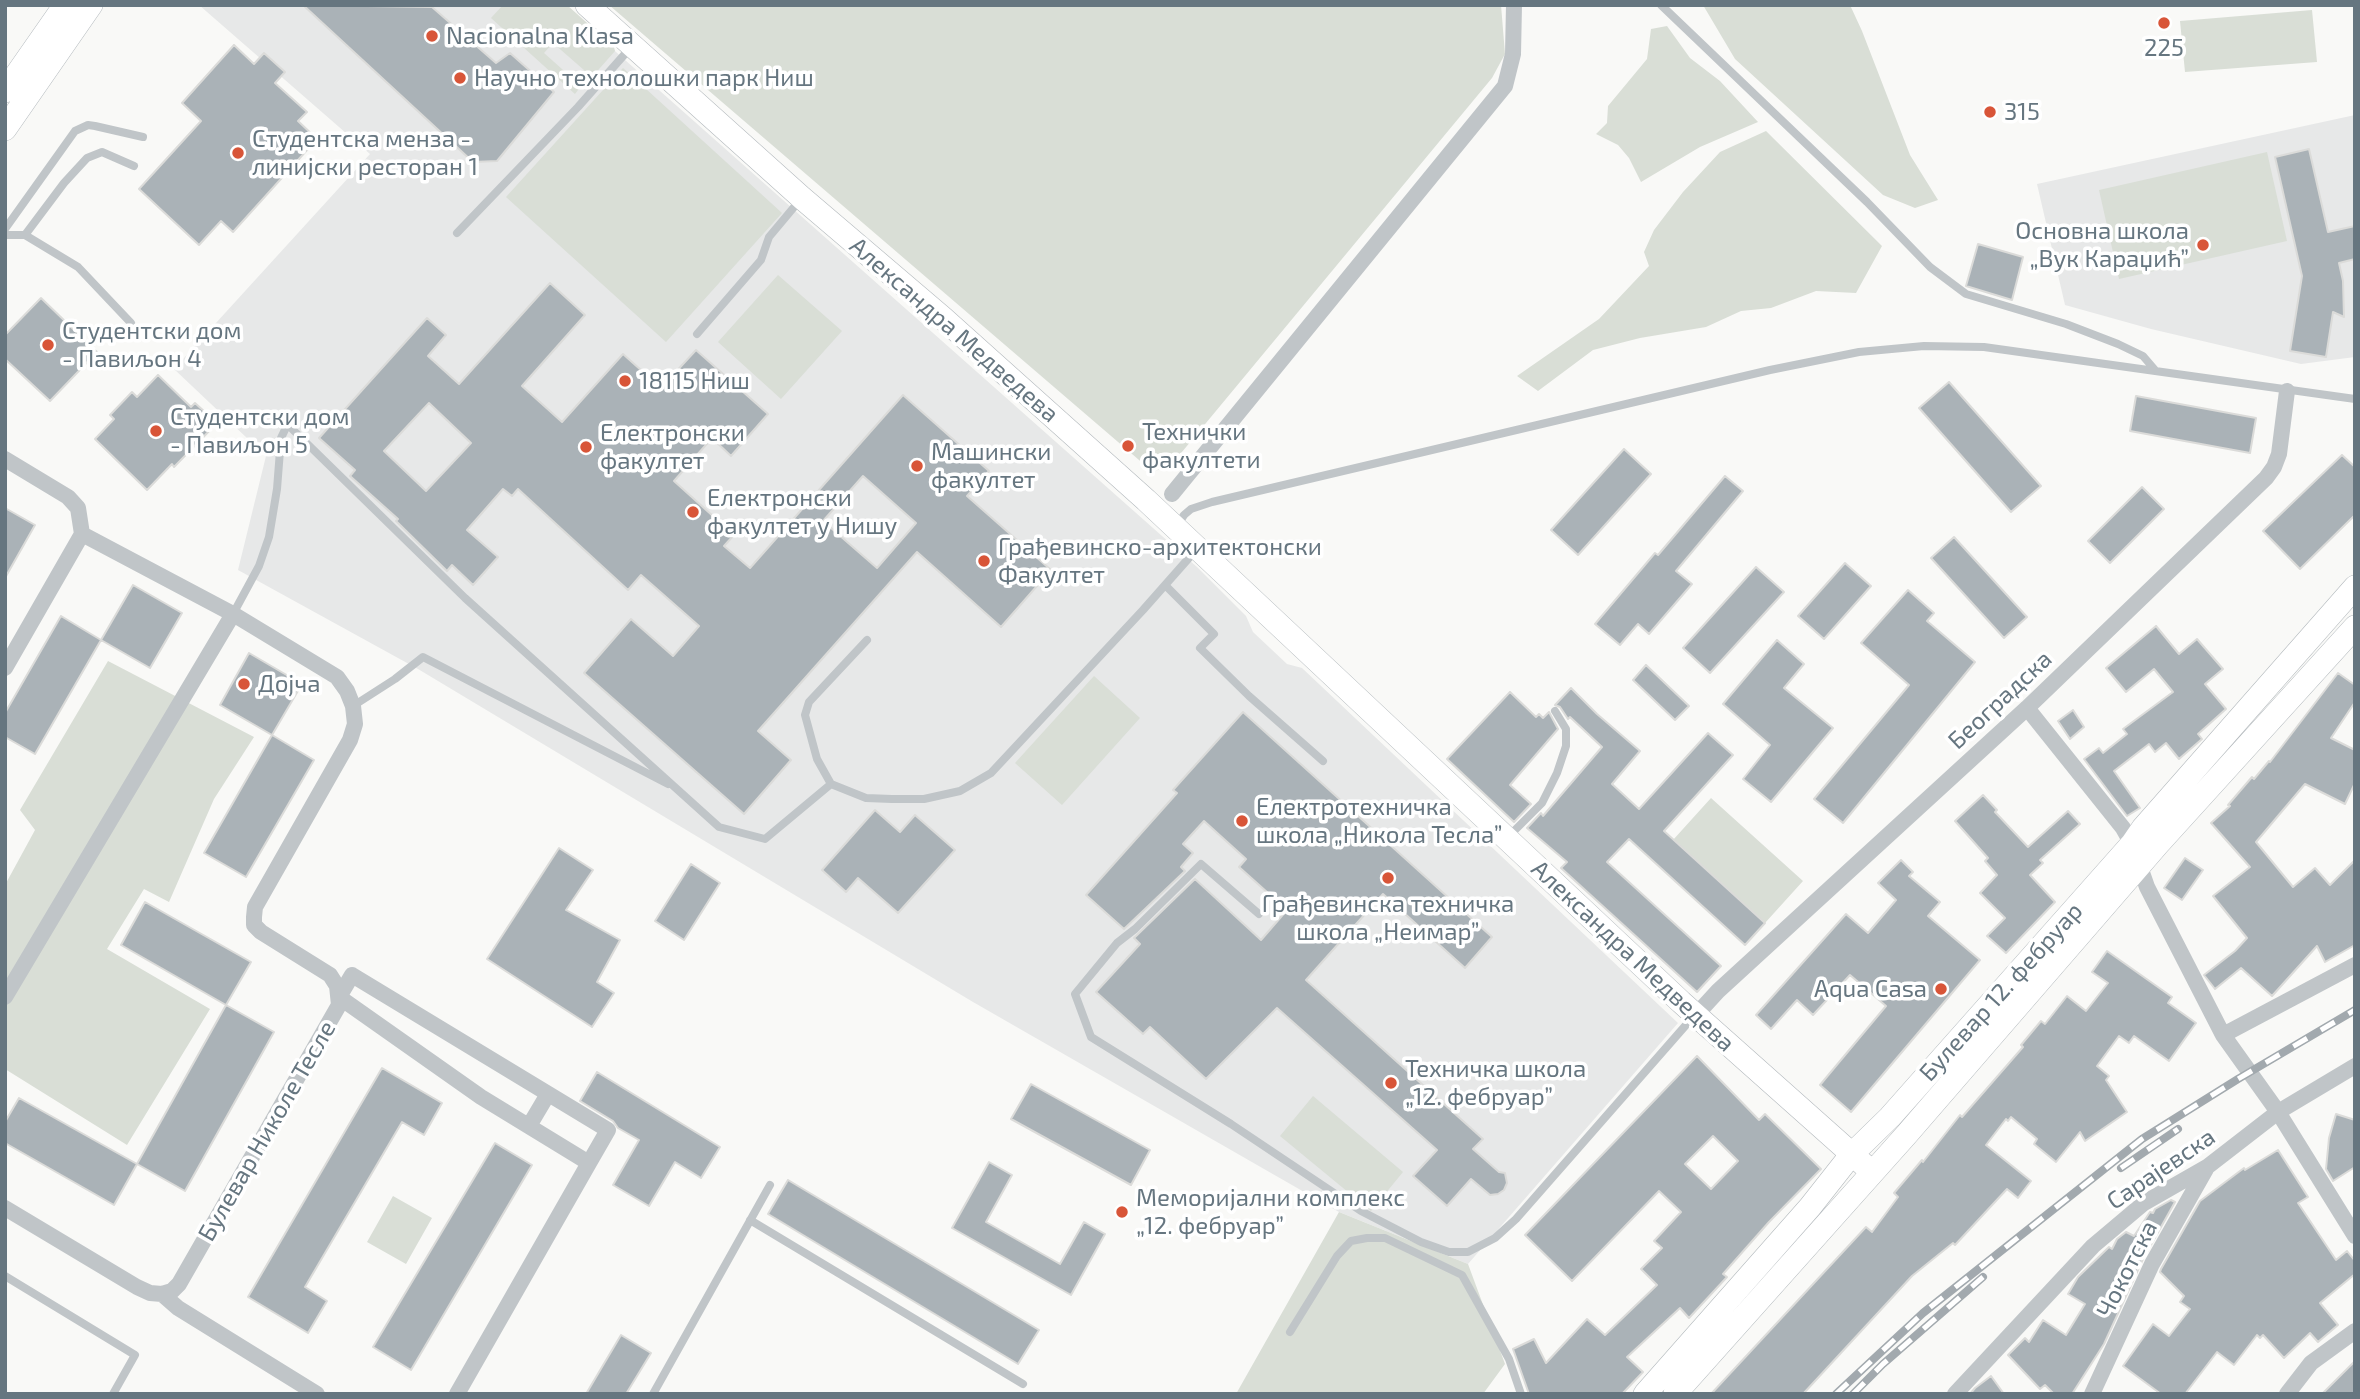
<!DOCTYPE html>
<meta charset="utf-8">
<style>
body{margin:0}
#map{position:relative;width:2360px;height:1399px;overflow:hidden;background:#f9f9f7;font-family:"Exo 2",sans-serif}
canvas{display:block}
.frame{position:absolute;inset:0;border:7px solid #667680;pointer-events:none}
</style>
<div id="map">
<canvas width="2360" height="1399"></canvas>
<div class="frame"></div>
</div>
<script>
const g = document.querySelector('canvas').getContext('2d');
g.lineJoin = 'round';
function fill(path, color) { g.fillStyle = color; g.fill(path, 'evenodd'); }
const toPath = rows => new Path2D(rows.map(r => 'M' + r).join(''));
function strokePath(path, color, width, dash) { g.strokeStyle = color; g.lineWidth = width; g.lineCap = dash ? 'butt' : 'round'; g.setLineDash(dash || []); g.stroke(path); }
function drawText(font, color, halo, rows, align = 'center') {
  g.font = font + ' "Exo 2",sans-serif'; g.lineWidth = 7; g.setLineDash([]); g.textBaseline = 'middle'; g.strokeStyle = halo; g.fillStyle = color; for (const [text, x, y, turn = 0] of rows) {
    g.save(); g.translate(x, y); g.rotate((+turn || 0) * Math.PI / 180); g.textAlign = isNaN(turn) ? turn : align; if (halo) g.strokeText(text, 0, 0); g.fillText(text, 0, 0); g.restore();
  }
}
fill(toPath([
 [199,5,563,5,1197,567,1246,616,1253,632,1287,664,1302,668,1678,1023,1468,1264,1339,1212,973,1002,418,669,238,570,266,456,174,369,370,154],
 [2355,115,2355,357,2301,364,2151,329,2065,305,2037,184]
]), '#e7e8e8');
fill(toPath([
 [503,5,567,5,614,47,615,51,592,77,553,43,544,53,581,86,575,94,491,18],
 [609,5,1501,5,1505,54,1492,78,1172,464,1153,472],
 [1703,5,1850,5,1862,31,1910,155,1938,200,1915,208,1883,195,1735,59],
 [2312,10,2317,62,2185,72,2180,21],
 [1667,26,1690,58,1720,81,1758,122,1700,147,1641,182,1629,158,1618,145,1596,134,1607,123,1608,106,1647,59,1651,29],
 [623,68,782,213,666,342,506,197],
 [1766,131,1882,246,1856,293,1816,291,1771,308,1741,311,1706,327,1640,338,1593,350,1538,391,1517,376,1599,319,1649,266,1644,252,1654,230,1683,192,1720,152],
 [2267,152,2287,241,2119,279,2099,190],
 [778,275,842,331,781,399,718,342],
 [108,661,254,737,214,799,169,902,144,889,107,949,210,1009,127,1145,5,1069,5,885,35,830,20,810],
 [1094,676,1140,718,1062,805,1015,763],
 [1711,798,1803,881,1765,923,1673,840],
 [1313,1096,1403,1172,1371,1211,1280,1136],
 [393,1196,432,1218,406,1264,367,1242],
 [1339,1212,1468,1264,1505,1364,1483,1394,1236,1394]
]), '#d9ded6');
const building = toPath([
 [303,5,432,7,496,63,510,53,554,92,497,161,473,162,303,5],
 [234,45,254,64,264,53,285,72,275,83,307,112,298,121,317,139,233,232,221,221,199,245,139,189,201,121,182,103,234,45],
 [2309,149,2328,232,2355,226,2355,259,2339,263,2343,281,2344,317,2333,312,2326,357,2290,351,2302,276,2275,157,2309,149],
 [1978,244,2023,257,2012,300,1966,286,1978,244],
 [550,283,585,315,522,386,562,422,623,354,661,388,696,350,768,414,731,456,712,438,674,481,734,535,724,546,750,568,903,395,989,471,967,496,1051,570,1001,627,917,552,758,731,791,760,744,814,584,673,631,619,673,656,699,626,641,575,628,590,518,489,512,496,503,489,467,530,498,557,473,585,452,565,447,571,396,521,398,519,350,476,355,470,319,438,427,318,446,335,428,356,459,384,550,283],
 [429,403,471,443,426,491,384,451,429,403],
 [863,476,916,523,877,568,823,521,863,476],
 [41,298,97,352,50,401,5,359,5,335,41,298],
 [158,375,191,407,195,403,217,423,174,467,172,464,147,490,95,439,114,419,110,415,132,392,137,397,158,375],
 [1949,382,2041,486,2011,512,1919,408,1949,382],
 [2136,396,2256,418,2250,453,2130,431,2136,396],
 [1624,449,1651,474,1578,555,1551,530,1624,449],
 [2342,455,2355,467,2355,515,2300,569,2263,531,2342,455],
 [1725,476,1743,491,1676,571,1692,584,1649,634,1638,624,1620,645,1595,624,1655,553,1658,555,1725,476],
 [2142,487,2164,509,2110,563,2088,541,2142,487],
 [5,508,35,525,5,578,5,508],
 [1954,537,2027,617,2004,638,1931,558,1954,537],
 [1845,563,1871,586,1824,639,1798,616,1845,563],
 [1756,567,1784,592,1710,673,1683,648,1756,567],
 [133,585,182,613,150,668,101,640,133,585],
 [1908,590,1934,613,1927,621,1975,662,1843,823,1814,799,1909,685,1861,643,1908,590],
 [61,616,101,640,35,754,5,737,5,713,61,616],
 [2156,626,2179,654,2197,639,2223,669,2205,684,2226,709,2198,734,2202,739,2179,759,2166,743,2155,752,2149,744,2114,771,2140,808,2127,816,2084,759,2099,748,2103,753,2127,734,2123,729,2173,692,2154,669,2126,692,2106,668,2156,626],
 [1777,640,1804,664,1784,688,1833,728,1771,802,1743,779,1770,745,1723,704,1777,640],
 [249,653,302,684,272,735,220,705,249,653],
 [1646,665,1689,706,1675,720,1633,680,1646,665],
 [2338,673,2355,685,2355,702,2331,738,2355,750,2355,783,2345,804,2305,784,2256,842,2293,887,2315,868,2330,885,2355,860,2355,945,2325,962,2317,946,2272,996,2241,968,2215,989,2204,975,2235,951,2247,938,2213,896,2250,867,2211,823,2230,806,2228,805,2252,777,2254,779,2269,761,2270,762,2338,673],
 [1571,688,1597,714,1640,751,1612,784,1639,809,1708,733,1733,755,1664,831,1765,923,1745,945,1629,839,1607,862,1721,966,1697,992,1561,868,1567,862,1527,828,1541,813,1543,816,1602,747,1570,717,1568,719,1560,707,1555,705,1571,688],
 [1510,692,1536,717,1539,714,1543,718,1549,712,1558,729,1510,785,1531,804,1514,822,1447,759,1510,692],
 [2073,710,2084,727,2070,739,2058,721,2073,710],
 [1243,712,1492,937,1465,968,1383,894,1306,980,1483,1139,1473,1149,1499,1172,1505,1173,1507,1183,1504,1190,1498,1194,1490,1195,1471,1179,1447,1206,1413,1176,1437,1150,1277,1008,1206,1079,1150,1027,1143,1034,1096,992,1140,944,1134,938,1195,879,1261,940,1287,910,1239,867,1246,859,1204,821,1183,844,1193,853,1181,867,1185,871,1124,929,1086,895,1177,793,1173,790,1243,712],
 [272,735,314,760,246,877,204,853,272,735],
 [1983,795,1997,810,1995,812,2028,847,2068,811,2080,824,2040,860,2043,863,2030,875,2055,902,2006,953,1987,936,2005,918,1980,893,1997,875,1985,861,1988,858,1955,821,1983,795],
 [875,810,900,832,915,815,955,850,898,913,858,878,846,892,822,870,875,810],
 [559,848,593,870,566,910,620,940,597,982,614,993,592,1027,487,959,559,848],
 [2185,858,2203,870,2182,900,2164,888,2185,858],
 [1901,860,1913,872,1909,876,1940,902,1928,916,1980,960,1851,1112,1820,1085,1886,1006,1850,975,1813,1015,1797,1000,1771,1029,1756,1015,1846,914,1868,933,1896,900,1878,883,1901,860],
 [691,864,720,883,684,940,655,921,691,864],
 [145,902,251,962,226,1005,121,945,145,902],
 [2107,951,2172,997,2168,1003,2196,1023,2169,1061,2134,1036,2129,1043,2119,1036,2097,1066,2109,1076,2106,1080,2127,1112,2085,1141,2080,1132,2056,1162,2034,1144,2037,1139,2011,1117,2008,1121,2006,1119,1986,1145,2031,1181,2018,1198,2007,1189,1955,1245,1953,1243,1912,1276,1803,1394,1711,1394,1866,1227,1872,1232,1898,1197,1894,1193,1922,1160,1923,1162,1960,1115,1962,1117,2023,1047,2021,1045,2041,1021,2045,1024,2067,996,2086,1011,2108,983,2092,972,2107,951],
 [226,1005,274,1032,185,1191,137,1164,226,1005],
 [1697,1056,1759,1120,1765,1114,1821,1169,1769,1222,1723,1274,1727,1277,1689,1318,1680,1308,1627,1357,1643,1372,1622,1394,1529,1394,1513,1349,1534,1339,1546,1363,1587,1319,1605,1335,1657,1285,1641,1269,1662,1248,1654,1241,1681,1212,1659,1191,1572,1281,1525,1235,1697,1056],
 [1713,1136,1738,1161,1711,1189,1685,1164,1713,1136],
 [382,1068,442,1103,424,1135,402,1122,305,1287,327,1301,308,1333,248,1297,382,1068],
 [597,1072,720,1147,701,1178,675,1162,649,1206,613,1185,639,1140,618,1128,613,1121,580,1101,597,1072],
 [1031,1084,1150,1150,1131,1185,1011,1119,1031,1084],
 [19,1098,137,1164,114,1205,5,1143,5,1122,19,1098],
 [2336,1114,2355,1120,2355,1167,2333,1181,2326,1169,2329,1138,2336,1114],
 [495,1143,532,1165,411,1370,373,1347,495,1143],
 [2278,1150,2308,1197,2298,1203,2336,1260,2347,1251,2355,1261,2355,1274,2320,1303,2338,1325,2318,1342,2310,1333,2284,1358,2263,1335,2260,1338,2257,1335,2234,1365,2217,1352,2185,1394,2161,1394,2123,1366,2153,1324,2169,1336,2190,1309,2180,1302,2184,1296,2160,1272,2161,1269,2200,1201,2244,1168,2245,1170,2278,1150],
 [989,1162,1012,1175,986,1222,1060,1264,1084,1222,1105,1234,1071,1295,952,1228,989,1162],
 [788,1180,1039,1330,1018,1364,768,1214,788,1180],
 [2171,1200,2175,1202,2143,1259,2104,1344,2072,1394,2054,1394,2045,1385,2040,1389,2008,1355,2025,1338,2029,1342,2043,1320,2066,1335,2085,1304,2068,1294,2078,1277,2109,1247,2112,1249,2117,1239,2126,1232,2134,1236,2150,1212,2153,1213,2155,1209,2171,1200],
 [621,1335,651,1353,626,1394,586,1394,621,1335],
 [2355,1361,2355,1394,2322,1394,2355,1361],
 [1991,1376,2004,1394,1970,1394,1975,1388,1991,1376]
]);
fill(building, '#aab2b7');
strokePath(building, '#dbdbd9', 2);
const secondary = toPath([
 [587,5,802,198,944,319,1146,500,1681,1002,1872,1172],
 [5,91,65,5],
 [5,129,91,5],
 [1645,1394,1810,1207,1851,1155,1890,1117,2132,844,2143,828,2355,587],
 [1675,1394,1907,1134,2159,843,2355,627]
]);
strokePath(secondary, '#b3b9bd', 24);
strokePath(toPath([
 [1661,5,1867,202,1930,267,1966,294,2066,324,2118,344,2143,356,2155,370],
 [5,229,75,131,88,125,95,126,143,137],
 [457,233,578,107,632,46],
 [5,235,25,235,78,267,131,323],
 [25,235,64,183,87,158,102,152,134,166],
 [697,334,761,260,769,237,800,200],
 [287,424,465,598,719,827,765,839,831,784],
 [1177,526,1184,515,1191,509,1212,502,1770,370,1859,352,1924,346,1984,347,2355,399],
 [1165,585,1214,634,1200,648,1249,696,1323,761],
 [233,614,259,566,269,537,277,489,281,438,291,417],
 [867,640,809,702,805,715,817,759,831,784,866,798,892,799,924,799,960,791,991,773,1143,610,1196,550],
 [353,706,395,679,423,657,668,784],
 [1509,836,1542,803,1557,773,1566,746,1566,729,1555,711],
 [1259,914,1201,864,1135,929,1117,943,1075,994,1091,1037,1231,1124,1361,1211,1421,1242,1449,1252,1468,1252,1495,1238,1516,1219,1693,1017],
 [750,1220,1023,1384],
 [5,1276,135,1355,113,1394],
 [1290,1332,1337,1256,1351,1241,1367,1238,1385,1238,1462,1275,1509,1359,1521,1394],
 [653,1394,770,1185]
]), '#c0c5c8', 8);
strokePath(toPath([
 [5,459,68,497,78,508,82,534,5,668],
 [1172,494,1505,86,1513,54,1514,5],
 [2027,708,2123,828,2132,844,2147,887,2223,1035,2278,1112,2355,1236],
 [5,997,233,614],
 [1696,1015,1718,991,2027,708,2266,478,2274,467,2279,454,2287,391],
 [2223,1035,2355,965],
 [529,1126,548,1094],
 [5,1208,137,1287,150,1293,162,1294,172,1291,179,1284,339,1005,337,986,330,975,261,932,254,925,254,917,255,907,350,740,355,724,353,706,347,691,337,677,233,614,82,534],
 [162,1294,178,1308,317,1394],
 [457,1394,589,1163,481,1097,339,997,352,975,608,1130,589,1163],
 [1955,1394,2093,1246,2144,1203,2207,1167,2278,1112,2355,1066],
 [2092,1394,2152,1264,2206,1169],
 [2287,1394,2311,1363,2355,1331]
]), '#c0c5c8', 16);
strokePath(secondary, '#fff', 23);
const rail = toPath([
 [2121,1168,2178,1129],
 [1836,1394,1923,1313,2142,1139,2238,1079,2355,1010],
 [1853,1394,1883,1364,1983,1277]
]);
strokePath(rail, '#a2a9ae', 8);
strokePath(rail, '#fff', 5, [16]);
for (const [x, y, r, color] of [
 [2164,23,7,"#d85538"],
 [432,36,7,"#d85538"],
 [460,78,7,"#d85538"],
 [1990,112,7,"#d85538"],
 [238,153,7,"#d85538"],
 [2203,245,7,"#d85538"],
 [48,345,7,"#d85538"],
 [625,381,7,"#d85538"],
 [156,431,7,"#d85538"],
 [1128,446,7,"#d85538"],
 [586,447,7,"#d85538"],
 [917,466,7,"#d85538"],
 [693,512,7,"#d85538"],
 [984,561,7,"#d85538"],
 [244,684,7,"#d85538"],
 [1242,821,7,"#d85538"],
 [1388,878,7,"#d85538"],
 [1941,989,7,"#d85538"],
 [1391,1083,7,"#d85538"],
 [1122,1212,7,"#d85538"]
]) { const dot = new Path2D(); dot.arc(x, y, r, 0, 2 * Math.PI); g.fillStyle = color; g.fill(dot); strokePath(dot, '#fff', 2.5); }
drawText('24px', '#667680', '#fff', [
 ["Nacionalna Klasa",446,36],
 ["225",2164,48,"center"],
 ["Научно технолошки парк Ниш",474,78],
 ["315",2004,112],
 ["Студентска менза -",252,139],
 ["линијски ресторан 1",252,167],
 ["Основна школа",2189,231,"right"],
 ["„Вук Караџић”",2189,259,"right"],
 ["Студентски дом",62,331],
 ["- Павиљон 4",62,359],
 ["18115 Ниш",639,381],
 ["Студентски дом",170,417],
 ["- Павиљон 5",170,445],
 ["Технички",1142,432],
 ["факултети",1142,460],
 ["Електронски",600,433],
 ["факултет",600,461],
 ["Машински",931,452],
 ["факултет",931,480],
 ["Електронски",707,498],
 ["факултет у Нишу",707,526],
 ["Грађевинско-архитектонски",998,547],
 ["Факултет",998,575],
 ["Дојча",258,684],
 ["Електротехничка",1256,807],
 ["школа „Никола Тесла”",1256,835],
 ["Грађевинска техничка",1388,904,"center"],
 ["школа „Неимар”",1388,932,"center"],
 ["Aqua Casa",1927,989,"right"],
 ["Техничка школа",1405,1069],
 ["„12. фебруар”",1405,1097],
 ["Меморијални комплекс",1136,1198],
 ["„12. фебруар”",1136,1226]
], 'left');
drawText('24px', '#667680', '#fff', [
 ["Александра Медведева",954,330,41],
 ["Београдска",2000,700,-43],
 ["Александра Медведева",1633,956,43],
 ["Булевар 12. фебруар",2001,992,-48],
 ["Булевар Николе Тесле",267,1131,-60],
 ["Сарајевска",2161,1169,-34],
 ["Чокотска",2127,1269,-63]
]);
</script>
